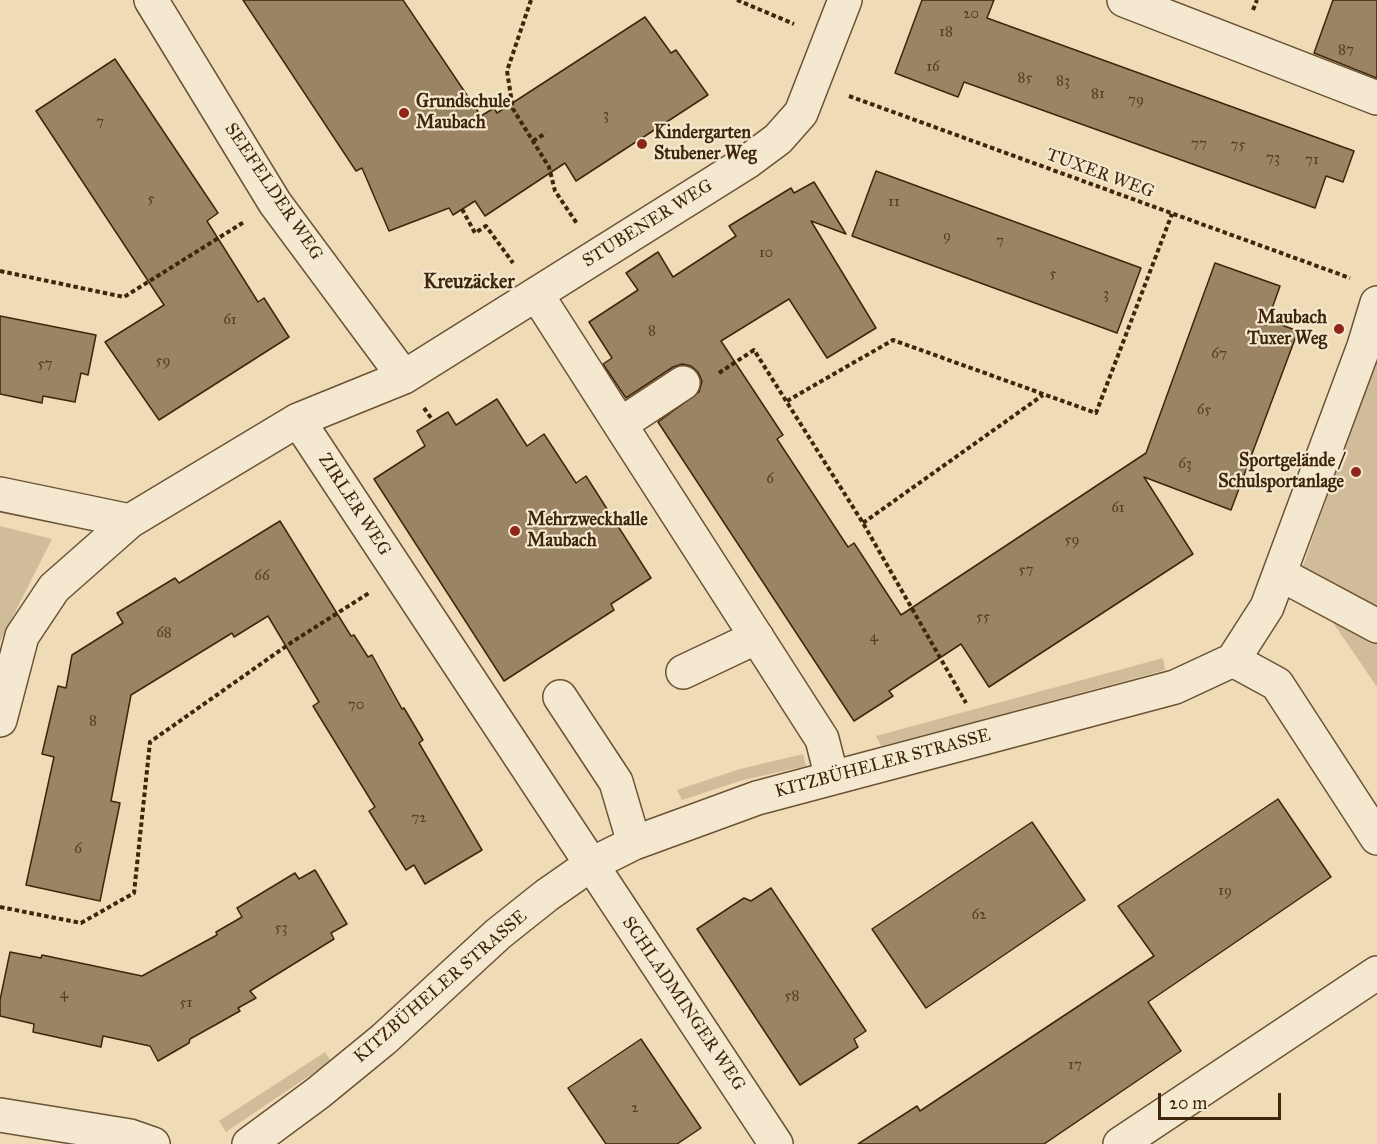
<!DOCTYPE html>
<meta charset="utf-8">
<style>
body{margin:0}
#map{position:relative;width:1377px;height:1144px;overflow:hidden;background:#efdbb6;font-family:"IM FELL Great Primer",serif}
canvas{display:block}
.scale{position:absolute;left:1158px;top:1093px;width:123px;height:27px;box-sizing:border-box;border:3px solid #3f2509;border-top:0;padding-left:8px;font-size:18px;line-height:21px;white-space:nowrap;color:#3f2509;-webkit-text-stroke:4px #f5e8d0;paint-order:stroke}
</style>
<div id="map">
<canvas width="1377" height="1144"></canvas>
<div class="scale">20 m</div>
</div>
<script>
const g = document.querySelector('canvas').getContext('2d');
g.lineJoin = 'round';
function fill(path, color) { g.fillStyle = color; g.fill(path, 'evenodd'); }
const toPath = rows => new Path2D(rows.map(r => 'M' + r).join(''));
function strokePath(path, color, width, dash) { g.strokeStyle = color; g.lineWidth = width; g.lineCap = dash ? 'butt' : 'round'; g.setLineDash(dash || []); g.stroke(path); }
function drawText(font, color, halo, rows, align = 'center') {
  g.font = font + ' "IM FELL Great Primer",serif'; g.lineWidth = 4.5; g.setLineDash([]); g.textBaseline = 'middle'; g.strokeStyle = halo; g.fillStyle = color; for (const [text, x, y, turn = 0] of rows) {
    g.save(); g.translate(x, y); g.rotate((+turn || 0) * Math.PI / 180); g.textAlign = isNaN(turn) ? turn : align; if (halo) g.strokeText(text, 0, 0); g.fillText(text, 0, 0); g.restore();
  }
}
fill(toPath([
 [1377,353,1377,687,1323,608,1294,592],
 [0,526,52,539,0,642],
 [1163,658,1165,670,973,722,881,746,876,736],
 [803,754,806,766,743,780,682,800,677,790,740,769],
 [325,1052,331,1061,226,1132,219,1121]
]), '#d1bc99');
const building = toPath([
 [243,0,403,0,481,116,494,108,497,113,645,17,671,53,676,50,708,95,576,181,565,163,485,216,475,201,453,215,449,208,389,231,362,168,356,171,243,0],
 [922,0,994,0,987,18,1354,151,1343,182,1326,176,1315,208,964,82,958,97,895,73,922,0],
 [1333,0,1377,0,1377,78,1314,53,1333,0],
 [115,59,218,213,207,221,258,302,264,298,289,337,159,420,105,342,164,305,36,111,115,59],
 [876,171,1141,268,1117,333,852,236,876,171],
 [814,182,846,234,811,221,876,328,827,358,789,299,721,341,783,435,777,439,848,547,854,543,901,615,1146,453,1215,263,1280,286,1268,320,1298,331,1231,510,1144,477,1193,554,989,687,961,644,889,691,893,696,854,721,658,422,699,392,702,381,698,372,691,366,682,364,673,367,626,398,603,364,612,358,589,322,638,290,626,273,658,252,673,277,736,236,729,226,791,188,794,193,814,182],
 [0,316,96,335,88,375,81,373,75,402,43,396,42,403,0,394,0,316],
 [497,399,527,446,544,434,576,483,586,476,651,578,611,604,614,610,504,681,374,479,425,446,417,431,433,421,448,412,456,425,497,399],
 [280,521,351,636,354,635,368,657,372,655,402,709,404,708,423,740,419,743,482,850,425,884,414,865,406,870,369,811,375,807,313,706,319,702,268,616,234,637,232,633,131,695,111,801,120,803,100,901,26,885,54,757,42,754,58,686,66,688,72,655,123,623,117,613,175,578,179,583,280,521],
 [1278,799,1331,877,1148,1002,1181,1051,1044,1144,858,1144,917,1106,920,1111,1154,956,1118,906,1278,799],
 [1032,822,1085,900,926,1008,872,929,1032,822],
 [315,870,347,924,331,933,334,939,250,991,256,998,238,1008,240,1011,190,1039,189,1043,158,1061,150,1046,103,1036,101,1047,33,1032,34,1024,0,1016,0,1000,10,952,41,958,42,955,142,976,217,935,216,932,242,917,237,908,295,873,299,879,315,870],
 [771,888,866,1031,854,1039,858,1047,800,1085,697,929,744,898,751,901,771,888],
 [641,1039,701,1128,677,1144,606,1144,568,1088,641,1039]
]);
fill(building, '#9b8463');
strokePath(building, '#3f2509', 1.5);
const minor = toPath([
 [151,0,275,203,404,377],
 [1124,0,1377,98],
 [537,295,822,739,832,778],
 [298,420,404,377,747,162,778,139,801,113,845,0],
 [621,424,683,383],
 [0,494,130,521],
 [1280,574,1377,626],
 [1233,660,1277,684,1377,838],
 [683,672,757,637],
 [560,697,616,782,634,843],
 [0,720,22,636,54,588,130,521,298,420,776,1144],
 [0,1115,130,1136,153,1144],
 [249,1144,318,1093,384,1039,498,934,547,895,590,865,634,843,757,798,1175,687,1233,660,1267,607,1364,346,1377,303],
 [1120,1144,1377,973]
]);
strokePath(minor, '#6b5234', 36);
strokePath(toPath([
 [531,0,507,71,513,109,549,167,555,191,578,225],
 [737,0,794,24],
 [1253,10,1257,0],
 [849,96,1350,278],
 [533,141,546,133],
 [462,209,475,233,486,226,513,263],
 [0,271,124,297,244,222],
 [719,373,754,350,863,523,966,703],
 [787,401,893,340,1096,413,1172,214],
 [424,408,433,421],
 [863,523,1043,395],
 [0,907,81,923,134,893,150,742,292,642,369,593]
]), '#3f2509', 4, [4.5, 3]);
strokePath(minor, '#f5e8d0', 33);
for (const [x, y, r, color] of [
 [404,113,6,"#8f2418"],
 [642,144,6,"#8f2418"],
 [1339,329,6,"#8f2418"],
 [1356,472,6,"#8f2418"],
 [515,531,6,"#8f2418"]
]) { const dot = new Path2D(); dot.arc(x, y, r, 0, 2 * Math.PI); g.fillStyle = color; g.fill(dot); strokePath(dot, '#f5e8d0', 2); }
drawText('15px', '#563d20', null, [
 ["20",971,14],
 ["18",946,32],
 ["87",1346,50],
 ["16",933,67],
 ["85",1025,78],
 ["83",1063,81],
 ["81",1098,94],
 ["79",1136,100],
 ["3",606,115],
 ["7",100,122],
 ["77",1199,144],
 ["75",1238,145],
 ["73",1273,158],
 ["71",1312,160],
 ["5",151,199],
 ["11",894,202],
 ["9",947,236],
 ["7",1000,241],
 ["10",766,253],
 ["5",1053,274],
 ["3",1106,294],
 ["61",230,320],
 ["8",652,331],
 ["67",1219,354],
 ["59",163,361],
 ["57",45,364],
 ["65",1204,410],
 ["63",1185,464],
 ["6",770,479],
 ["61",1118,508],
 ["59",1072,540],
 ["57",1026,570],
 ["66",262,576],
 ["55",983,617],
 ["68",164,633],
 ["4",874,637],
 ["70",356,705],
 ["8",93,721],
 ["72",419,818],
 ["6",78,849],
 ["19",1225,891],
 ["62",979,915],
 ["53",281,928],
 ["4",64,994],
 ["58",792,996],
 ["51",186,1003],
 ["17",1075,1065],
 ["2",635,1108]
]);
drawText('bold 18px', '#3f2509', '#f5e8d0', [
 ["Grundschule",416,103],
 ["Maubach",416,124],
 ["Kindergarten",654,134],
 ["Stubener Weg",654,155],
 ["Maubach",1327,319,"right"],
 ["Tuxer Weg",1327,340,"right"],
 ["Sportgelände /",1344,462,"right"],
 ["Schulsportanlage",1344,483,"right"],
 ["Mehrzweckhalle",527,521],
 ["Maubach",527,542]
], 'left');
drawText('18px', '#3f2509', '#f5e8d0', [
 ["TUXER WEG",1100,174,20],
 ["SEEFELDER WEG",273,192,56],
 ["STUBENER WEG",648,224,-32],
 ["ZIRLER WEG",354,505,57],
 ["KITZBÜHELER STRASSE",883,764,-15],
 ["KITZBÜHELER STRASSE",441,987,-41],
 ["SCHLADMINGER WEG",683,1004,56]
]);
drawText('bold 20px', '#3f2509', '#f5e8d0', [
 ["Kreuzäcker",469,283]
]);
</script>
